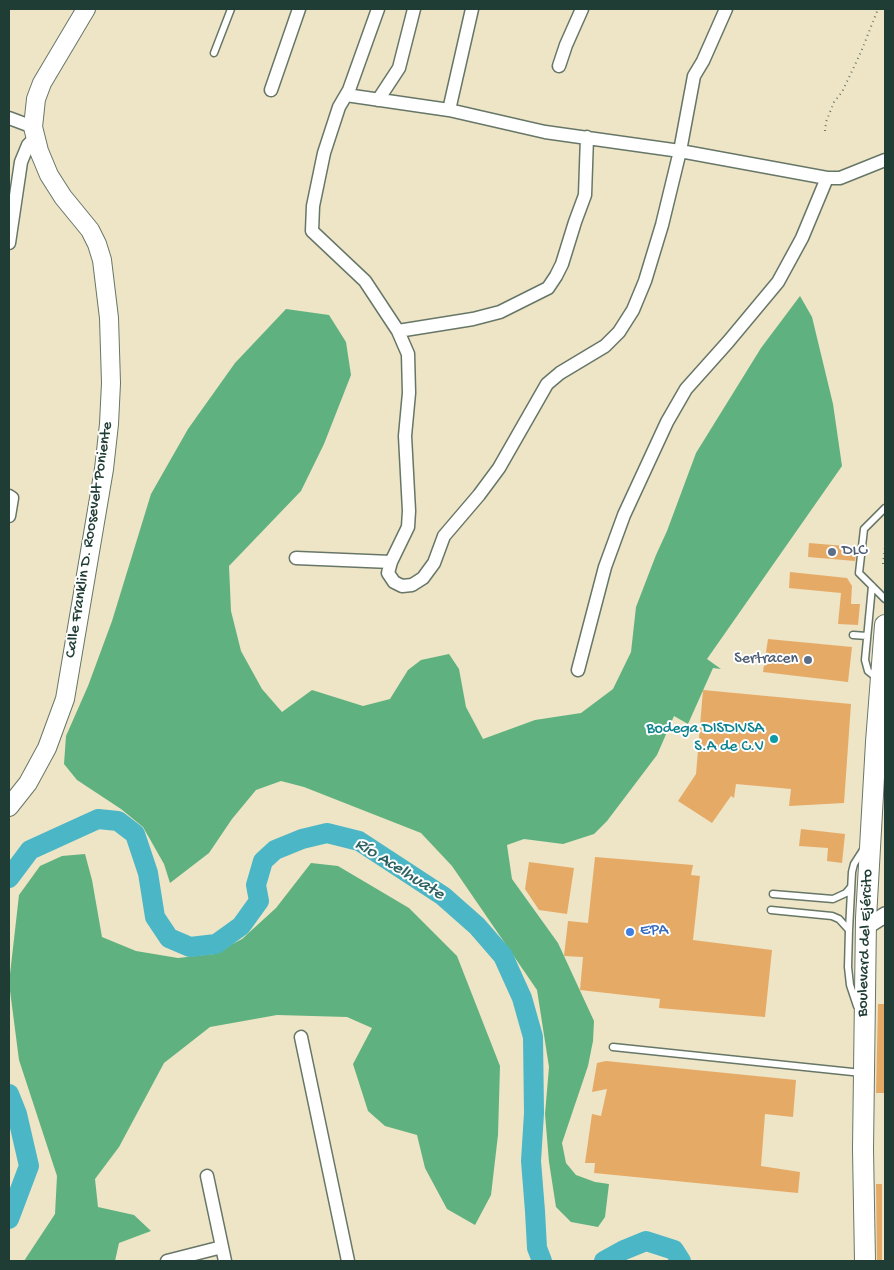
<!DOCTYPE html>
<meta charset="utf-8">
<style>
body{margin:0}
#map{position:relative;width:894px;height:1270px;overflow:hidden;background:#eee4c6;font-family:"Gochi Hand",sans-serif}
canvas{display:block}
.frame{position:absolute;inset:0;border:10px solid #1f3d34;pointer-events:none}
</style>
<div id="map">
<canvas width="894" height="1270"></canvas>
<div class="frame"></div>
</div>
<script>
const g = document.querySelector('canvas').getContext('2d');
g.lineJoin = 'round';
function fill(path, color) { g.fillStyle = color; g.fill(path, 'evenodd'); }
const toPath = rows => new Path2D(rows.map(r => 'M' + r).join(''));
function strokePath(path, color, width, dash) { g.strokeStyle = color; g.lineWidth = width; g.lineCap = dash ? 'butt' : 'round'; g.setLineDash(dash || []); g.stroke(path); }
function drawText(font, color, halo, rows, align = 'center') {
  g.font = font + ' "Gochi Hand",sans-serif'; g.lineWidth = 4; g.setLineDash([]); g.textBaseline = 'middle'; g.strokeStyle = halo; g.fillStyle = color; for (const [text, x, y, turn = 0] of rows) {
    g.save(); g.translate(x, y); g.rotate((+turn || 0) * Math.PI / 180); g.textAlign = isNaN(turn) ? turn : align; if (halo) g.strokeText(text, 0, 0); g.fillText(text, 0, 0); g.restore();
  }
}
fill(toPath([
 [800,296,812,317,833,404,842,466,707,659,721,669,713,668,688,724,674,716,657,755,607,821,594,834,563,844,524,839,507,845,512,879,558,943,594,1021,593,1041,588,1066,562,1143,566,1163,576,1175,595,1182,609,1184,605,1217,598,1227,571,1222,556,1207,549,1162,545,1114,549,1067,537,990,452,866,421,833,304,787,281,781,256,790,232,819,209,853,170,883,164,864,143,827,121,809,77,780,64,764,66,736,88,686,112,621,151,494,188,429,235,363,286,309,329,315,346,342,351,375,324,444,301,491,229,566,231,611,241,651,262,689,282,712,312,690,363,706,390,699,408,670,421,660,449,654,459,669,466,707,483,739,535,720,581,713,613,689,631,652,636,607,656,555,667,531,696,453,761,348],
 [85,854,92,880,102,937,136,951,178,958,214,954,242,939,276,908,311,863,338,866,409,908,457,956,500,1066,498,1135,491,1195,475,1225,447,1209,425,1168,417,1135,385,1126,368,1111,353,1064,372,1028,347,1017,277,1015,210,1027,164,1063,119,1147,95,1179,98,1207,134,1215,151,1231,119,1243,115,1261,24,1261,55,1214,57,1176,19,1060,9,983,19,895,40,866,62,856]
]), '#5fb27f');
strokePath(toPath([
 [9,878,30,850,98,819,118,821,135,834,148,873,155,917,169,938,190,947,216,944,241,926,259,901,256,885,263,861,275,850,302,839,327,833,359,841,443,896,477,926,503,956,522,998,533,1037,534,1113,531,1161,535,1211,537,1248,542,1261],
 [9,1094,17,1114,29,1166,9,1219],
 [604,1261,624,1250,646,1241,674,1250,681,1261]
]), '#4ab6c6', 20);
fill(toPath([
 [809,543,857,547,855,561,808,557],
 [790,572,847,578,852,586,851,604,860,604,858,625,838,624,841,593,789,588],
 [768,639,852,647,848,682,763,672],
 [703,690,851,704,844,803,789,806,791,789,736,784,734,798,731,796,712,823,678,801,696,774],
 [801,829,845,834,842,863,827,861,828,848,799,846],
 [595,857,693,865,691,875,700,876,693,940,772,950,765,1017,659,1008,660,999,580,990,583,957,564,956,568,921,588,923],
 [529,862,574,868,567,914,539,910,525,889],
 [878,1004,885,1004,885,1093,876,1093],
 [606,1061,796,1080,793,1117,765,1114,761,1166,800,1172,798,1193,594,1173,595,1163,585,1163,592,1114,601,1116,607,1089,592,1092,597,1063],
 [876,1184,882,1184,882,1261,877,1261]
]), '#e5ab66');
const service = toPath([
 [214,53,231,9],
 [885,508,864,529,859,573,885,599],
 [872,586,865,660,868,671,878,679],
 [853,635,867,636],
 [773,894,833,899,846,893,851,887],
 [771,910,832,916,839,919,849,930],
 [857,1006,850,985,848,967,849,930,852,872,854,864,863,850],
 [613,1047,862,1073]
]);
const minor = toPath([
 [378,9,349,90,339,107,324,153,313,206,312,231,365,281,398,331,408,354,409,393,405,436,409,511,408,527,391,562,388,573,394,582,402,586,412,585,423,578,434,563,444,536,479,495,499,468,547,384,560,373,605,346,619,332,633,310,645,281,662,225,680,151,694,76,703,61,726,9],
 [559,66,566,45,582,9],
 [271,90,299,9],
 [346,95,449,110,545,132,680,151,827,178,840,178,885,160],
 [378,100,399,68,414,9],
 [449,110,472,9],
 [9,118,33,127],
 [9,243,21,162,28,145,35,138],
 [398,331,473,319,500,312,548,288,556,276,562,264,575,222,585,195,587,137],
 [9,496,12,498,9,516],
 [296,558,391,562],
 [578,670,605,567,624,515,667,422,686,389,728,342,778,282,802,238,827,178],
 [301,1037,348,1261],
 [207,1176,225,1261],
 [167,1261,222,1247]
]);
const tertiary = toPath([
 [866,927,885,915]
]);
const secondary = toPath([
 [9,807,28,783,47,748,65,699,104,469,109,424,111,383,109,318,102,260,97,244,90,230,63,197,49,175,39,151,33,127,36,99,42,83,86,9]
]);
const trunk = toPath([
 [865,1261,863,1149,866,918,876,742,885,625]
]);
strokePath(service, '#677767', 9);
strokePath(minor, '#677767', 15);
strokePath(tertiary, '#677767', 18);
strokePath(secondary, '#677767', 20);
strokePath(trunk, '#677767', 22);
strokePath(toPath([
 [825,131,826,122,834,102,842,92,861,52,878,9],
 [883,564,885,546]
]), '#677767', 2, [1, 4]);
strokePath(service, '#fff', 6);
strokePath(minor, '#fff', 12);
strokePath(tertiary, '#fff', 15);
strokePath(secondary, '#fff', 18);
strokePath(trunk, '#fff', 20);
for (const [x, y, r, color] of [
 [832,552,5,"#5c6f8a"],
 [808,660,5,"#5c6f8a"],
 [774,739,5,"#0f9aa8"],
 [630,932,5,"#3f7fe0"]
]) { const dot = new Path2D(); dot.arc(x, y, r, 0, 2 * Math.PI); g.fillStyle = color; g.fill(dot); strokePath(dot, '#fff', 2); }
drawText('16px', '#1f3d34', '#fff', [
 ["Calle Franklin D. Roosevelt Poniente",90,540,-81],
 ["Boulevard del Ejército",866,943,-88]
]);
drawText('16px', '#4e5e75', '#fff', [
 ["DLC",842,552],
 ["Sertracen",798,660,"right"]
], 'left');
drawText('16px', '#0d838f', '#fff', [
 ["Bodega DISDIVSA",764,730],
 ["S.A de C.V",764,748]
], 'right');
drawText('16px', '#366cbe', '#fff', [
 ["EPA",640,932]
], 'left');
drawText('italic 18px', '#2c6160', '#fff', [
 ["Río Acelhuate",399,870,32]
]);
</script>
